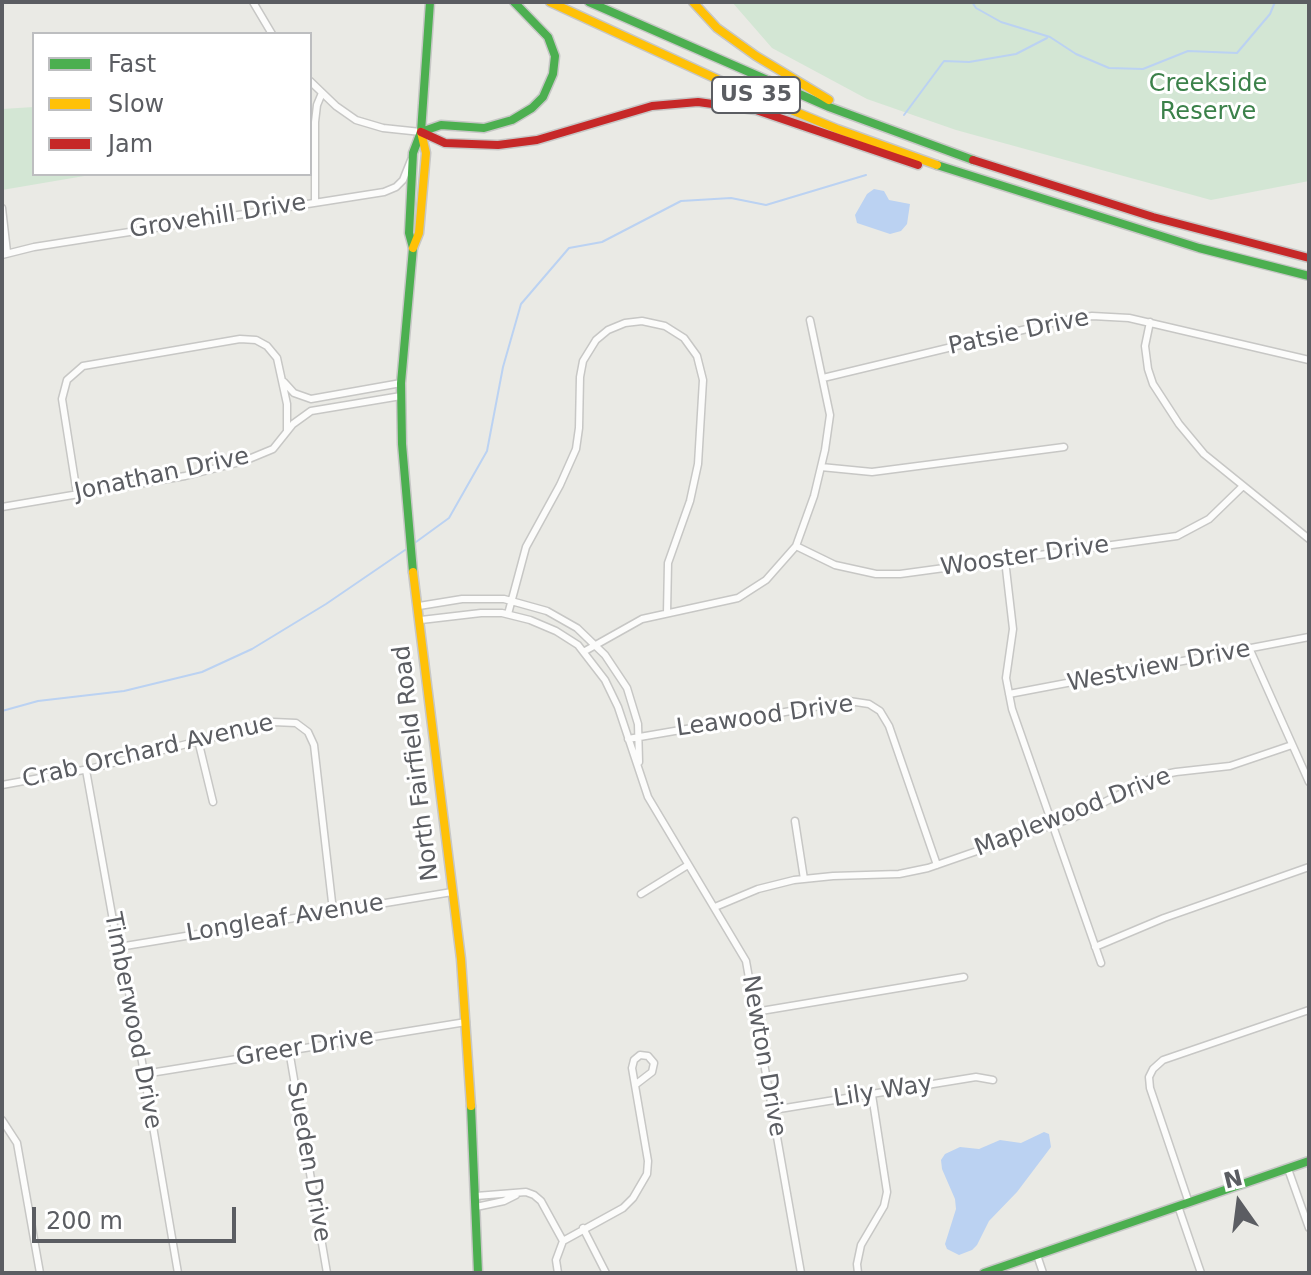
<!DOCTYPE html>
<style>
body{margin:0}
#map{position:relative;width:1311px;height:1275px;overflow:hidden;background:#eaeae5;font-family:"DejaVu Sans",sans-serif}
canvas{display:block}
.frame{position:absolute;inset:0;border:4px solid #5b5d62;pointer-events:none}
.legend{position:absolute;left:32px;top:32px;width:280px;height:144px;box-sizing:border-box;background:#fff;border:2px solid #bdbec0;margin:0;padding:10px 14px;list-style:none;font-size:24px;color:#5b5d62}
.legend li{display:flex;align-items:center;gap:16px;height:40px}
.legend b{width:40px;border:2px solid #bdbec0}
.north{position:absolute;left:1199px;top:1163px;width:80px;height:80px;-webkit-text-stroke:6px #fff;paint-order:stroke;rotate:346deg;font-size:22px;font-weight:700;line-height:32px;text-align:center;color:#5b5d62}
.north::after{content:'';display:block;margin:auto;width:28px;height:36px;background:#5b5d62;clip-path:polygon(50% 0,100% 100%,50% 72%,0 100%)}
.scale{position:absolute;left:32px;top:1207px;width:204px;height:36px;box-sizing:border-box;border:4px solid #5b5d62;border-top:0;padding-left:10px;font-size:24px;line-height:28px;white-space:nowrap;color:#5b5d62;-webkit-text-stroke:6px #fff;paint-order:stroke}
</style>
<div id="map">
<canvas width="1311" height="1275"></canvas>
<div class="frame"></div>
<ul class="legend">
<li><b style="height:10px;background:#4caf50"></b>Fast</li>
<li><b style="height:10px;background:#ffc107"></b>Slow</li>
<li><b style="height:10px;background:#c62828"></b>Jam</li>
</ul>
<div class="north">N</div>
<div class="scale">200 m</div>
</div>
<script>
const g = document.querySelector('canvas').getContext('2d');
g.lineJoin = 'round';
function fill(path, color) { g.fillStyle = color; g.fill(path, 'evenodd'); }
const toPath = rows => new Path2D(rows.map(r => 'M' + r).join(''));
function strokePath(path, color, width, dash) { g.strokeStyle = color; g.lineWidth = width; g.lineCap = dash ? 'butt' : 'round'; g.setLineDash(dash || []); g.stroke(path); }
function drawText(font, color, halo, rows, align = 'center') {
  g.font = font + ' "DejaVu Sans",sans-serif'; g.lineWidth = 6; g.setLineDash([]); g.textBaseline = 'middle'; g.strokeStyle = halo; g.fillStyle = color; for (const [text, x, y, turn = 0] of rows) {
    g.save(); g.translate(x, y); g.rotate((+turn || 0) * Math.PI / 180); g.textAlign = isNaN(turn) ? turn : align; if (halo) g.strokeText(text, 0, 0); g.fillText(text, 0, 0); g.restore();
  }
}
fill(toPath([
 [732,2,1309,2,1309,181,1211,200,956,130,867,99,772,48],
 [34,107,34,174,96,174,2,190,2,109]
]), '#d3e6d4');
fill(toPath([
 [874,189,884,191,889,200,910,204,907,224,901,231,890,234,857,223,855,215,867,194],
 [1044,1132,1049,1134,1051,1147,1017,1192,989,1221,977,1245,972,1250,959,1255,947,1249,945,1244,956,1209,955,1199,942,1169,941,1160,945,1154,960,1147,979,1149,1000,1140,1021,1143]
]), '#bbd2f2');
strokePath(toPath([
 [972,2,976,8,1001,22,1050,37,1076,54,1109,68,1143,69,1188,51,1237,53,1270,14,1275,2],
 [904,115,944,61,969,62,1016,54,1047,38],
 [416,542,449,518,487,451,503,367,521,304,569,248,602,242,681,201,731,198,766,205,866,175],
 [2,711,38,701,124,691,202,672,252,649,326,604,405,550]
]), '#bbd2f2', 2);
const street = toPath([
 [253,2,272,34],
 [310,81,336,106,356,120,383,128,421,132],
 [315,201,315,122,317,105,322,93],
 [2,208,7,252],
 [2,255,34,247,384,192,396,187,403,180,411,160],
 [1150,322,1145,346,1148,369,1153,384,1179,424,1204,454,1309,539],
 [823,378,1060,321,1092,316,1129,318,1309,360],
 [284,382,294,393,311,399,401,383],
 [821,467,872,472,1064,447],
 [77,494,62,399,67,380,83,366,240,339,256,340,267,346,277,358,287,404,287,430],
 [2,507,185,476,244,461,273,449,293,424,311,411,401,396],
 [796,546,835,565,876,574,900,574,1003,560,1177,536,1209,519,1243,486],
 [1005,560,1013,629,1006,678,1012,709,1101,963],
 [419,606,462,599,504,599,547,611,577,628,605,655,627,688,638,724,639,762],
 [508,614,526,547,560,485,576,449,579,428,580,377,583,361,596,340,608,330,625,323,642,321,665,326,684,338,697,356,703,380,698,464,690,501,668,563,667,613],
 [421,620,481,613,502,613,530,620,556,631,578,645,605,680,618,707,648,797,746,961,801,1273],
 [1250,650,1309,782],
 [585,651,642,619,738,598,766,580,796,546,814,496,825,450,830,415,810,320],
 [1009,694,1309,637],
 [628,739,849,701,869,704,880,711,889,726,937,865],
 [198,740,213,802],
 [86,770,114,926,134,1015,178,1273],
 [2,785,89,769,273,722,296,723,308,732,314,745,333,911],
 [795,821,804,879],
 [641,894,688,865],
 [715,907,758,889,794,880,833,876,899,874,928,868,1075,817,1156,776,1176,772,1230,766,1292,745],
 [119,947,452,892],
 [1095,947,1164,918,1309,867],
 [755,1012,964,977],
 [289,1050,327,1273],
 [144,1074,466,1022],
 [773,1110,976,1077,993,1080],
 [2,1120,17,1143,40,1273],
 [1288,1169,1309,1228],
 [476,1196,526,1192,534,1195,541,1201,563,1241],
 [1189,1203,1150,1088,1149,1077,1153,1069,1163,1060,1309,1010],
 [1178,1206,1201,1273],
 [476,1207,504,1201,516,1195],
 [583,1228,606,1273],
 [1037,1255,1043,1273],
 [558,1273,556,1260,563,1241,623,1208,633,1198,647,1174,648,1161,632,1068,634,1060,640,1055,648,1056,654,1063,652,1072,635,1085],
 [858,1273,857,1264,861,1245,884,1206,887,1192,872,1095]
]);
const fast = toPath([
 [589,2,829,107,973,160],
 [421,132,430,2],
 [421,132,441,125,484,128,512,120,532,108,543,97,553,74,555,56,548,37,514,2],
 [937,165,1199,248,1309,276],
 [413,572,402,444,401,383,413,248,409,233,413,153,421,132],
 [471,1106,478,1273],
 [984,1273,1309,1161]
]);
const slow = toPath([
 [550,2,719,80,837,129,937,165],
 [693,2,717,28,756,56,829,100],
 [413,248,419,233,426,153,421,132],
 [413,572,461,959,471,1106]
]);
const jam = toPath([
 [421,132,445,143,498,145,537,140,652,106,698,102,756,110,918,165],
 [973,160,1153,217,1309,258]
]);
strokePath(street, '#c7c7c5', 9);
strokePath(fast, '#c7c7c6', 11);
strokePath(slow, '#c7c7c6', 11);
strokePath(jam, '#c7c7c6', 11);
strokePath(street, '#fcfcfb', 6);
strokePath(fast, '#4caf50', 8);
strokePath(slow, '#ffc107', 8);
strokePath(jam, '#c62828', 8);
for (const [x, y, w] of [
 [756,95,88]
]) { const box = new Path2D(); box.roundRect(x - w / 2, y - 18, w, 36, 6); g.fillStyle = '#fff'; g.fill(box); strokePath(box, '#5b5d62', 2); }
drawText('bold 22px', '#5b5d62', null, [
 ["US 35",756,95]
]);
drawText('24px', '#3b814a', '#fff', [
 ["Creekside",1208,85],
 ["Reserve",1208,113]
]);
drawText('24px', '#5b5d62', '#fff', [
 ["Grovehill Drive",218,217,-9],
 ["Patsie Drive",1019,333,-12],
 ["Jonathan Drive",162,475,-12],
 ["Wooster Drive",1025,557,-8],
 ["Westview Drive",1159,667,-11],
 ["Leawood Drive",765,717,-8],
 ["Crab Orchard Avenue",148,752,-13],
 ["North Fairfield Road",417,763,-97],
 ["Maplewood Drive",1073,813,-21],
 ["Longleaf Avenue",285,919,-9],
 ["Timberwood Drive",132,1021,79],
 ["Greer Drive",305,1048,-9],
 ["Newton Drive",763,1056,80],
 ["Lily Way",883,1092,-9],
 ["Sueden Drive",308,1162,80]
]);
</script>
